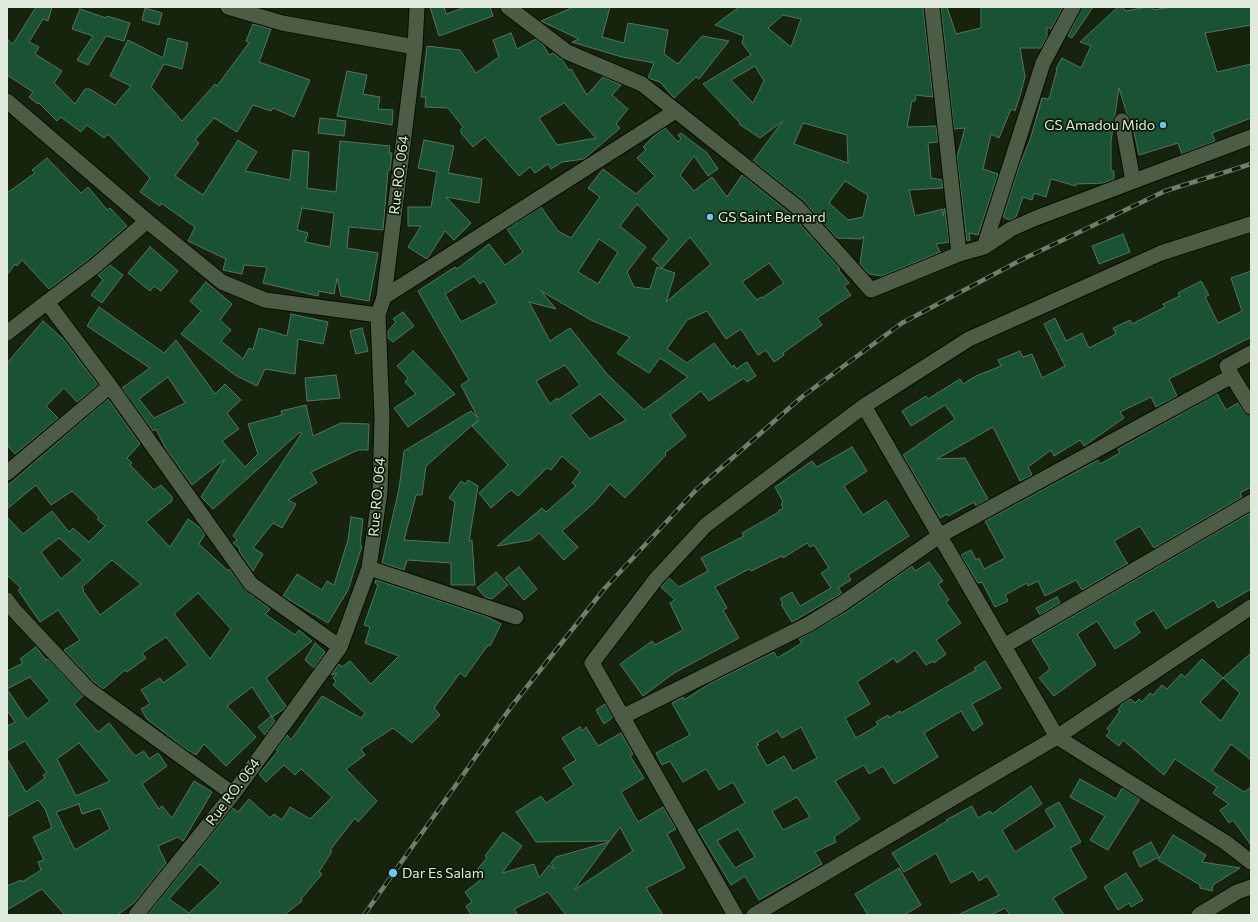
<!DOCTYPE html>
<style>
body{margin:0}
#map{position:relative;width:1258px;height:922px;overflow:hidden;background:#16240e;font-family:Commissioner,sans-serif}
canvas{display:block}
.frame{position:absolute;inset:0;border:8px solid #e0eadc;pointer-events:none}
</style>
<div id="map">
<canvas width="1258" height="922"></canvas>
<div class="frame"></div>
</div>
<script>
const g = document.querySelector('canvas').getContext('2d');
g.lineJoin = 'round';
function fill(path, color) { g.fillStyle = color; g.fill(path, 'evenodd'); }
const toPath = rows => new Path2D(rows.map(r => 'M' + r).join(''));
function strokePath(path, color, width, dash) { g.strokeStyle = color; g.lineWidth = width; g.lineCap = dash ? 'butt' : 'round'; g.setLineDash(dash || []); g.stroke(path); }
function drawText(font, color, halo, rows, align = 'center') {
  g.font = font + ' Commissioner,sans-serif'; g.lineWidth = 3.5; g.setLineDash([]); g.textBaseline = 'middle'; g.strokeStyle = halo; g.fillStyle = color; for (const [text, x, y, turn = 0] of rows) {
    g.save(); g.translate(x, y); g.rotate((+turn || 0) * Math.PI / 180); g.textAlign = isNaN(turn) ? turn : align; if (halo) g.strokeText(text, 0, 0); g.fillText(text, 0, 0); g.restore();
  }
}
const building = toPath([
 [36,7,52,7,48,21,43,19,29,42,39,47,35,54,62,71,54,83,75,104,85,89,90,89,115,105,131,86,110,76,128,40,163,58,168,38,188,43,182,69,164,64,151,87,182,121,215,84,217,86,228,71,249,43,246,41,253,24,271,29,259,62,310,80,294,117,273,108,271,111,253,105,237,132,214,118,195,140,199,143,175,176,203,195,238,140,257,152,245,171,290,180,293,150,309,152,307,188,336,192,340,141,390,146,389,153,392,153,390,170,388,170,383,230,349,227,347,248,378,253,369,301,341,296,337,278,334,294,319,291,318,296,263,283,267,267,244,265,242,274,223,270,226,259,188,241,195,227,161,203,160,206,140,192,150,178,108,134,104,138,87,125,81,132,61,117,57,121,39,103,38,104,29,97,33,92,7,75,7,39,13,44,36,7],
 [302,208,334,213,330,247,305,242,308,233,297,230,302,208],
 [430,7,444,7,446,14,466,7,490,7,493,16,439,36,430,7],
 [574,7,610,7,602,37,624,43,628,23,668,30,664,54,678,64,702,36,729,41,699,79,696,77,674,98,660,82,648,78,654,63,622,57,572,42,579,39,541,21,574,7],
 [739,7,923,7,933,97,916,95,915,101,912,101,907,127,936,126,938,142,928,143,931,178,942,180,943,188,909,190,915,216,943,209,943,216,945,208,949,242,936,244,940,252,882,276,869,274,860,264,864,236,861,239,837,238,803,200,753,161,783,121,760,138,739,124,740,123,703,84,751,55,742,43,744,36,715,25,739,7],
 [783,15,801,19,791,47,768,28,783,15],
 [755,66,764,81,753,103,731,80,755,66],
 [803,123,847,135,848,163,794,144,803,123],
 [845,181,868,195,863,217,848,220,829,203,845,181],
 [941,7,947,7,956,34,981,28,981,7,1063,7,1051,29,1047,27,1047,37,1041,48,1020,48,1025,76,1021,92,1015,111,1011,109,999,138,991,134,983,169,998,174,978,235,969,233,970,240,967,241,957,157,965,128,954,129,941,7],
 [1082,7,1093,7,1072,38,1068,36,1082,7],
 [1118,7,1122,7,1126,11,1147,7,1153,7,1154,10,1171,7,1251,7,1251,25,1205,33,1217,72,1251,64,1251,118,1212,133,1215,141,1182,154,1178,143,1139,155,1131,119,1127,114,1119,88,1111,141,1111,171,1114,171,1114,179,1103,183,1076,184,1076,186,1051,179,1046,197,1034,193,1032,200,1023,197,1016,217,1010,220,1003,217,1020,164,1030,140,1042,98,1049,99,1057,70,1056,69,1062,58,1081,68,1091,46,1080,42,1118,7],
 [145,8,162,13,159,25,142,20,145,8],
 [80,9,106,18,107,16,130,23,124,41,106,36,88,65,77,60,93,36,72,29,80,9],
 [511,33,517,49,536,39,544,46,549,55,553,53,562,60,569,70,571,69,587,95,603,77,621,85,612,95,628,109,616,124,620,128,584,159,562,162,551,169,548,164,535,173,530,167,519,176,485,137,473,147,461,133,461,129,463,127,448,108,425,107,426,97,421,97,427,46,460,50,476,73,499,57,493,40,511,33],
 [564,103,596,138,557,145,539,118,564,103],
 [347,71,367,75,363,94,380,97,378,109,393,110,392,125,337,116,347,71],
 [320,118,346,121,344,136,318,133,320,118],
 [665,128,678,142,681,139,678,135,681,133,707,153,718,169,708,176,694,156,680,175,694,191,712,177,727,197,742,175,791,214,840,269,838,269,849,283,844,286,851,295,817,318,822,325,783,353,784,355,774,362,766,350,758,355,741,329,726,339,707,311,687,320,667,349,687,363,714,343,732,367,734,365,736,369,747,362,756,376,747,382,744,378,709,401,701,391,670,415,686,436,665,453,666,455,625,498,610,484,594,503,562,531,578,547,564,560,539,533,531,540,497,546,542,508,546,512,576,486,572,483,580,472,562,456,551,470,547,468,518,496,511,490,491,508,479,493,508,465,472,426,479,421,478,420,426,466,422,495,416,495,404,540,449,543,455,502,449,498,461,481,465,484,468,480,478,486,469,541,472,540,475,585,451,585,451,563,407,560,404,570,382,563,399,489,404,451,471,411,478,418,461,385,469,380,418,291,455,267,457,269,489,244,505,265,523,252,507,229,541,207,558,231,571,238,600,197,588,188,603,169,636,194,655,176,637,158,646,150,643,147,654,136,665,128],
 [637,204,669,239,652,259,662,268,690,237,711,264,666,302,675,273,657,267,650,289,634,287,627,272,646,247,620,226,637,204],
 [599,239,618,252,598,284,578,272,599,239],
 [769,263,784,283,762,298,761,297,757,300,742,282,769,263],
 [474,276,480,284,484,281,497,303,461,322,445,294,474,276],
 [541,291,591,320,630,337,617,353,649,373,660,358,688,377,644,410,607,374,570,328,550,341,529,302,556,309,541,291],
 [565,365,580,385,558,400,557,398,550,404,536,381,565,365],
 [600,394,626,420,590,439,570,415,600,394],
 [424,140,454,146,448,173,482,179,479,203,446,197,471,223,454,240,445,231,427,259,408,247,421,226,408,226,408,207,431,207,437,172,418,168,424,140],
 [47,158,81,193,88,187,107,210,110,208,127,226,89,259,49,289,22,260,17,266,15,264,7,275,7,193,35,173,32,170,47,158],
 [1123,234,1130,252,1099,264,1092,246,1123,234],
 [150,247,178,271,161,291,154,286,150,291,128,273,150,247],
 [110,265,123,275,102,303,91,295,103,280,98,275,110,265],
 [1251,271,1251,337,1169,379,1177,396,1156,407,1151,397,1120,412,1124,418,1084,446,1080,440,1054,456,1051,450,1028,467,1032,475,1020,481,993,427,937,459,965,458,988,499,976,506,974,502,948,516,947,514,940,518,903,455,955,419,945,405,911,426,902,411,926,396,928,399,960,379,963,384,976,376,1001,366,998,360,1020,351,1023,357,1032,354,1042,378,1065,366,1044,324,1055,318,1066,341,1082,333,1089,348,1116,334,1113,328,1130,320,1132,324,1165,307,1163,304,1180,296,1178,293,1201,281,1209,295,1205,297,1218,323,1242,311,1231,278,1251,271],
 [206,282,232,304,220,320,231,330,221,341,243,359,249,348,253,350,259,328,287,336,291,314,328,322,323,344,298,339,295,374,265,369,257,386,235,375,181,334,201,311,190,301,206,282],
 [99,307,164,353,176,340,215,394,225,384,241,400,227,413,239,429,222,441,245,467,258,454,248,424,282,415,281,411,306,405,313,436,341,423,369,424,368,450,358,450,311,472,317,483,288,500,296,504,282,528,273,523,253,548,263,554,253,571,239,551,240,549,233,543,237,540,233,536,302,433,300,432,213,509,201,497,225,459,192,485,166,449,156,429,153,431,122,388,150,368,87,326,99,307],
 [168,377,185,403,154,418,139,399,168,377],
 [403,312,414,326,393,342,388,338,388,331,396,322,393,319,403,312],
 [43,321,63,339,98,385,77,402,64,388,46,406,58,418,15,454,7,445,7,363,43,321],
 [362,328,368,351,356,354,350,331,362,328],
 [413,351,455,394,408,427,394,408,416,394,405,382,408,378,397,366,413,351],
 [336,375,340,398,307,401,305,378,336,375],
 [1217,394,1226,410,1238,403,1244,412,1251,416,1251,487,1240,493,1242,497,1154,548,1140,526,1114,541,1127,563,1128,563,1082,590,1076,580,1045,596,1038,581,1028,586,1027,583,1005,595,1008,601,995,607,982,582,978,583,961,555,971,550,976,560,979,558,984,569,1005,558,985,521,1098,460,1100,464,1120,453,1118,449,1217,394],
 [108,399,140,444,127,458,132,463,130,465,154,490,161,485,172,497,172,501,146,522,170,547,188,519,198,526,205,534,199,544,228,571,229,569,246,591,270,609,265,614,295,635,299,630,312,641,266,678,286,706,284,709,272,717,252,687,227,706,256,737,226,766,204,744,196,755,183,747,147,719,141,709,150,704,141,690,160,678,163,683,188,665,166,637,142,653,146,658,127,672,125,670,103,689,94,682,64,650,80,640,58,610,40,622,18,590,21,588,7,575,7,517,23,534,52,511,69,532,73,528,89,542,105,526,97,519,99,517,72,491,51,505,36,485,7,509,7,486,108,399],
 [59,538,83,560,61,579,41,552,59,538],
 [112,560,141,584,100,615,83,591,84,590,82,587,112,560],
 [198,593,231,629,210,659,174,614,198,593],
 [852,447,867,471,844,486,863,515,886,500,909,536,848,575,851,580,838,588,842,593,792,622,781,604,783,603,780,599,792,592,800,606,831,588,821,573,829,568,814,545,810,547,807,543,783,558,782,556,751,571,749,569,715,587,727,608,723,610,739,638,674,673,643,696,620,664,652,641,655,645,683,630,670,603,675,600,661,587,663,585,669,578,679,587,708,571,701,558,744,536,742,533,779,512,778,511,783,508,781,504,783,502,775,487,812,461,817,467,852,447],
 [1250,513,1251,589,1218,608,1214,600,1166,629,1154,610,1134,622,1140,632,1137,635,1115,649,1097,621,1077,634,1096,665,1054,696,1039,678,1050,669,1032,640,1250,513],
 [351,517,363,519,360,545,362,546,348,590,328,623,283,596,297,574,322,590,327,581,334,585,348,540,351,517],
 [929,562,943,581,938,584,949,600,946,602,961,623,936,640,946,654,934,663,933,661,926,665,915,650,897,663,894,658,857,682,870,704,845,718,856,738,878,725,876,722,888,715,889,718,900,711,901,713,976,670,974,668,985,661,1001,688,972,704,983,724,973,731,961,711,924,733,938,757,894,784,883,766,869,774,864,765,835,781,860,819,834,837,836,842,815,852,822,864,759,900,745,876,731,885,698,830,745,803,733,782,719,790,706,769,683,782,670,761,662,765,656,753,690,735,672,703,683,697,684,700,711,683,774,652,777,658,802,643,799,639,848,611,912,566,915,571,929,562],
 [801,727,817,758,793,771,784,756,767,766,756,746,759,745,757,743,777,731,782,738,801,727],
 [797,797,810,817,783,830,772,811,797,797],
 [738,829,755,857,735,868,717,841,738,829],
 [519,567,537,589,524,600,505,578,519,567],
 [496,572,508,585,492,599,485,597,477,588,496,572],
 [376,580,485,616,501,624,490,646,488,645,465,677,460,673,434,708,440,715,412,743,393,728,361,749,365,755,346,769,377,801,358,822,355,818,330,850,332,851,319,872,322,874,301,899,302,901,284,915,150,915,148,914,233,808,238,812,249,799,270,818,274,814,282,820,290,807,310,819,332,797,301,769,295,775,284,765,266,782,259,774,278,751,276,750,287,735,291,740,322,696,361,718,365,713,333,685,336,681,333,678,337,673,331,675,339,664,342,667,350,661,371,684,399,656,365,643,370,627,364,625,378,585,375,583,376,580],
 [200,864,221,883,189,913,169,899,200,864],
 [1057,597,1060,603,1040,615,1036,608,1057,597],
 [315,643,325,652,314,668,305,660,315,643],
 [36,647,46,660,48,659,83,696,74,704,98,732,109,723,135,756,144,751,149,759,158,753,167,766,142,784,159,809,162,806,172,818,194,781,212,792,183,841,178,837,158,846,166,863,134,903,117,915,65,915,42,889,7,910,7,886,21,880,22,882,41,870,38,862,44,860,33,837,52,828,45,809,38,800,7,817,7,759,26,792,45,778,43,775,47,773,25,741,7,751,7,726,15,722,7,710,7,671,23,663,20,659,36,647],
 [30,677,50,701,27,719,7,689,30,677],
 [79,743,110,781,76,796,57,759,79,743],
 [79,804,82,814,100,808,110,829,75,850,56,812,79,804],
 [1251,653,1251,760,1231,744,1212,771,1244,792,1251,787,1251,845,1233,820,1229,823,1220,810,1229,804,1213,793,1217,787,1175,759,1164,775,1123,740,1119,746,1106,736,1110,731,1107,729,1120,711,1118,710,1122,704,1130,699,1135,703,1139,699,1142,702,1150,693,1153,695,1162,685,1167,689,1181,674,1185,677,1202,659,1223,678,1200,702,1221,721,1240,693,1223,678,1251,653],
 [605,704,613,717,604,724,596,710,605,704],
 [271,716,275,721,265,735,258,727,271,716],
 [580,727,582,731,586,727,598,746,621,733,633,754,630,756,644,778,621,792,638,822,663,807,676,829,667,834,685,868,646,888,663,915,566,915,548,892,514,909,518,915,471,915,466,906,472,902,465,892,483,878,475,872,487,858,485,856,503,832,522,846,502,873,534,864,539,878,549,865,555,869,551,863,556,857,609,842,574,890,633,851,620,827,610,841,536,842,516,812,541,796,546,803,574,785,563,768,576,760,562,738,580,727],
 [1080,779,1116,799,1122,788,1140,799,1108,850,1090,840,1105,816,1070,797,1080,779],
 [1031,786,1042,804,1002,830,1015,852,1055,827,1045,810,1059,802,1081,842,1070,848,1087,878,1053,898,1064,915,1010,915,1005,908,991,915,958,915,999,895,987,876,979,881,973,871,951,883,936,853,904,872,892,853,947,821,946,820,972,806,978,818,990,811,992,814,1031,786],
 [1173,835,1206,855,1202,862,1240,868,1213,885,1212,891,1200,888,1200,885,1158,860,1173,835],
 [1151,842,1159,857,1140,867,1133,852,1151,842],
 [899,868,921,905,904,915,868,915,855,894,899,868],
 [1126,873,1143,900,1131,907,1129,903,1118,910,1104,887,1126,873]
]);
fill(building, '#195334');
strokePath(building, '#577361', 1);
const minor = toPath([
 [228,7,282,23,415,47],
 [508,7,567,52,642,84,797,207,871,290,959,254,984,247,1043,63,1073,7],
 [932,7,959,254],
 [7,101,147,221,222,282,265,300,378,315],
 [1122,121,1133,181],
 [147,221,95,266,47,302,110,386,251,584,340,647],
 [984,247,1011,229,1036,218,1251,137],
 [384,297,674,112],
 [7,333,47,302],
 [1232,376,1251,407],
 [864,406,1057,737,1225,842,1251,862],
 [7,473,110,386],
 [369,568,516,617],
 [7,600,14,610,88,689,233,794],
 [1004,646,1251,502],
 [622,717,809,624,843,603,939,536,1232,376,1227,366,1251,353],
 [136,915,233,794,340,647,369,568,380,492,382,418,378,315,384,297,415,47,417,7],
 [735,915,592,663,656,579,706,525,864,406,969,339,1161,253,1251,224],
 [754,915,1057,737,1251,607],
 [1199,915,1237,892,1251,887]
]);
strokePath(minor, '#030d00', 17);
strokePath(minor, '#4d5d45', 15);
const rail = toPath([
 [364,915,511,707,605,588,697,489,803,396,902,323,1019,261,1165,191,1251,164]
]);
strokePath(rail, '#727e6c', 4.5);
strokePath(rail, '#0d1a06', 3, [9]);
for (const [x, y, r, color] of [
 [1163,125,4,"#6fc2f4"],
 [710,217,4,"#6fc2f4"],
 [393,873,5,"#6fc2f4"]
]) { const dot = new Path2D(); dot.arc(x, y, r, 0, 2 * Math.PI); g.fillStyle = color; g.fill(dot); strokePath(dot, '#0d1a06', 1.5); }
drawText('14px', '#e0eadc', '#0d1a06', [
 ["GS Amadou Mido",1155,125,"right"],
 ["GS Saint Bernard",718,217],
 ["Dar Es Salam",402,873]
], 'left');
drawText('14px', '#e0eadc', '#0d1a06', [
 ["Rue RO. 064",399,175,-83],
 ["Rue RO. 064",377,497,-85],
 ["Rue RO. 064",233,792,-53]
]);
</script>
